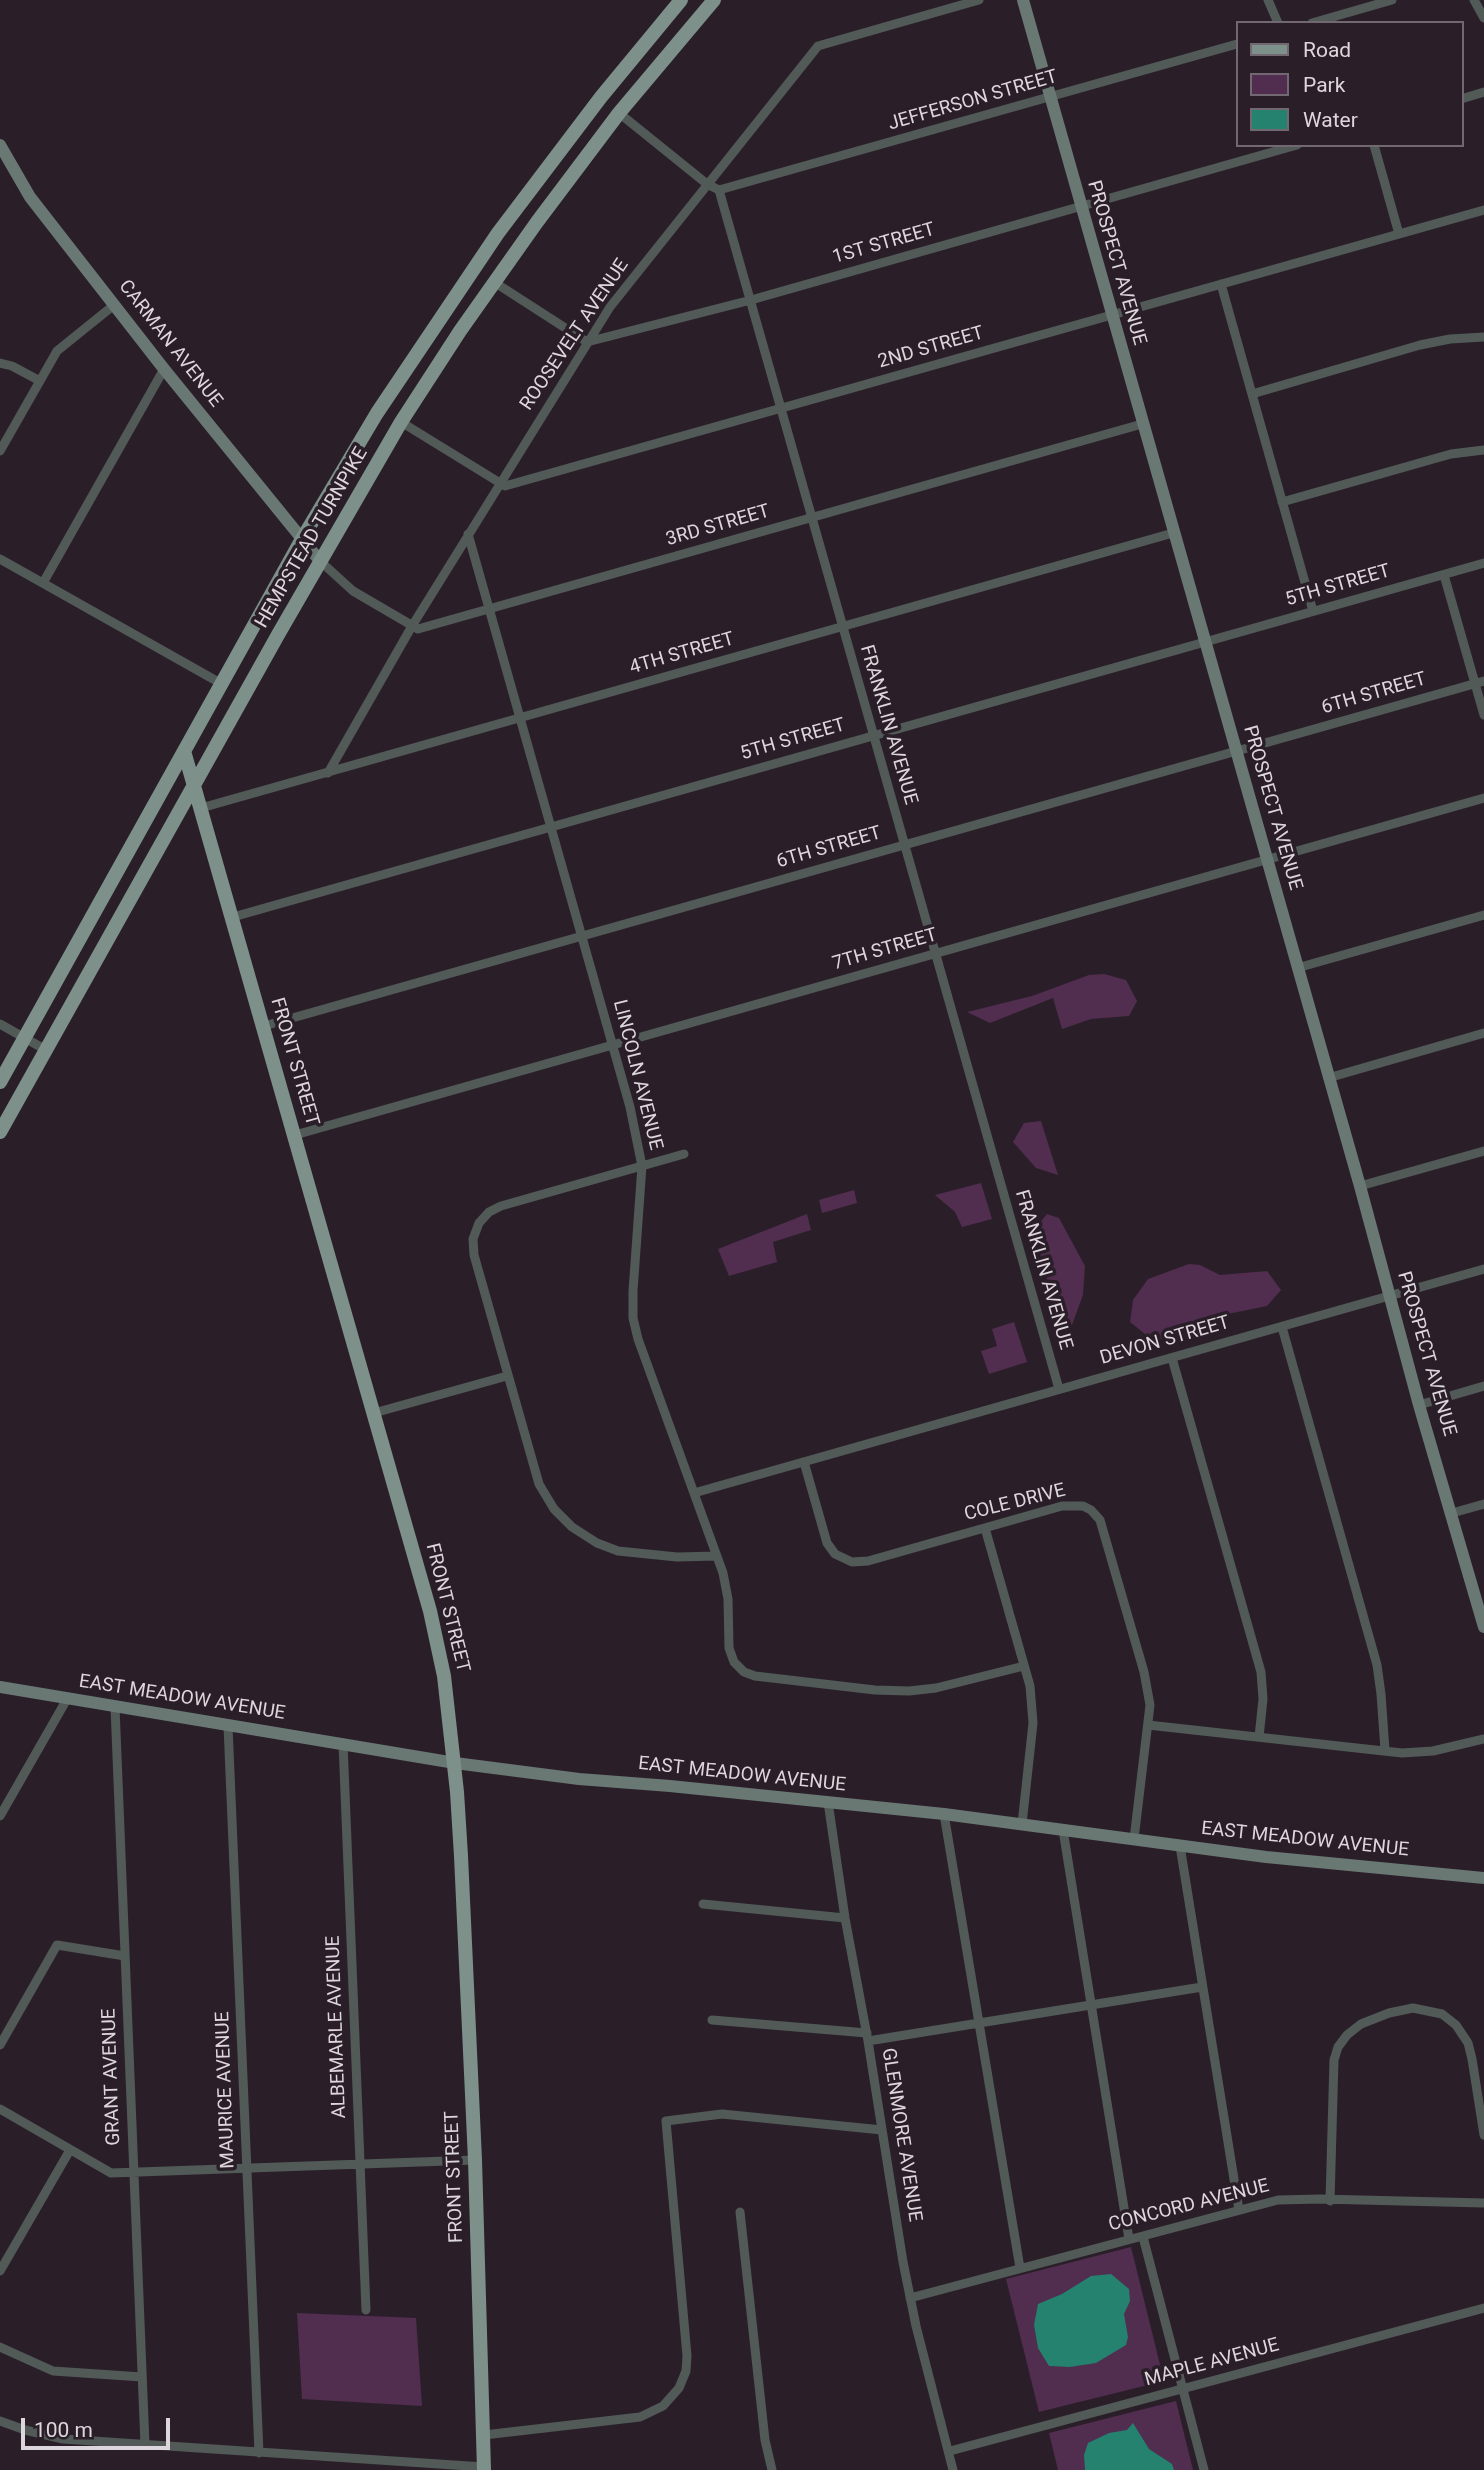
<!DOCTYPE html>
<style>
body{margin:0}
#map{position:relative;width:1484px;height:2470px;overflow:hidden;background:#2a1f29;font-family:Roboto,sans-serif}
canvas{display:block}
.legend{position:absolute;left:1236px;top:21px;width:228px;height:126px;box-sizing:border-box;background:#2a1f29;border:2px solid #726871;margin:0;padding:9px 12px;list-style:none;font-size:21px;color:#ded6dd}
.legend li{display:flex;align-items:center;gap:14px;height:35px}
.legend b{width:35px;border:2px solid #726871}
.scale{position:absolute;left:21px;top:2418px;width:149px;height:32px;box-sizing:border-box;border:4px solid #ded6dd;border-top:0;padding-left:9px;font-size:21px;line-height:24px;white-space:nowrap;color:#ded6dd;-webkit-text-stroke:5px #2a1f29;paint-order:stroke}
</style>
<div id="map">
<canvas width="1484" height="2470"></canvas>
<ul class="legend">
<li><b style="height:9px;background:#7e908a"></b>Road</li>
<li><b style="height:19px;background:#512d4f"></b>Park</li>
<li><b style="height:19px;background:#25826f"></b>Water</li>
</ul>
<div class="scale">100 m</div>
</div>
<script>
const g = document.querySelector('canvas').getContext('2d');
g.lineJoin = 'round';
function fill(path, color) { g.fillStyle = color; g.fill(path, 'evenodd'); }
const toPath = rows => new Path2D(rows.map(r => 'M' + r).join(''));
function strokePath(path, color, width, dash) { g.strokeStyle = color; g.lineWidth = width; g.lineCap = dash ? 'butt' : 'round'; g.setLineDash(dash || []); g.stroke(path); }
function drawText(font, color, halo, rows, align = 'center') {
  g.font = font + ' Roboto,sans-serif'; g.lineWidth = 7; g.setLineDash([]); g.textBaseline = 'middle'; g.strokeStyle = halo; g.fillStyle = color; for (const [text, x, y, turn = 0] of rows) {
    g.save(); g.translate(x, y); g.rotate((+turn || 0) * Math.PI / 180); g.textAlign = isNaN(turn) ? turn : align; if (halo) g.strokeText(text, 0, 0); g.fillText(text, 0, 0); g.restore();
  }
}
fill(toPath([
 [1104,974,1126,980,1137,1001,1129,1016,1091,1019,1062,1029,1053,998,990,1023,967,1012,1032,996,1089,975],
 [1041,1121,1058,1175,1036,1168,1013,1142,1024,1123],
 [981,1183,992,1219,962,1227,955,1212,935,1195],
 [854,1190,857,1203,822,1213,819,1200],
 [807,1214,811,1230,773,1242,777,1262,729,1276,718,1249],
 [1047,1214,1059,1218,1085,1266,1083,1295,1072,1325,1060,1314,1047,1279,1039,1249,1038,1225],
 [1189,1264,1200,1265,1220,1275,1267,1271,1281,1290,1267,1306,1213,1317,1155,1342,1130,1322,1133,1300,1148,1279],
 [1014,1322,1027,1362,989,1374,981,1351,997,1346,992,1329],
 [1131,2247,1164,2381,1039,2412,1006,2279],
 [297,2313,416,2318,422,2406,302,2399],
 [1176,2401,1193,2470,1058,2470,1049,2433]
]), '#512d4f');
fill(toPath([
 [1111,2274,1129,2289,1130,2301,1124,2314,1128,2337,1126,2345,1096,2363,1070,2367,1049,2366,1038,2348,1034,2325,1038,2304,1062,2294,1091,2276],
 [1133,2423,1149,2449,1172,2464,1174,2470,1085,2470,1084,2455,1088,2443,1109,2433,1127,2430]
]), '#25826f');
strokePath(toPath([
 [1268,0,1278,23],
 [1474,0,1484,18],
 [1312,23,1392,0],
 [1461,99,1484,92],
 [619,113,707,184,719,190,1059,1389],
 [1374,145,1399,234],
 [719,190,1237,44],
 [494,282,587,342,751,300,1297,145],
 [1221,284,1313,611],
 [0,363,12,366,40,381],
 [1252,394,1420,345,1450,339,1484,337],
 [401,422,505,486,1484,210],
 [0,451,57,351,114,305],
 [1282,502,1451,454,1484,450],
 [468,534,630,1107,642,1166,633,1291,633,1318,638,1339,723,1573,728,1599,729,1648,734,1662,744,1672,755,1676,875,1690,909,1691,936,1688,1024,1666],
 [0,559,222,684],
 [320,561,353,591,418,629,1142,424],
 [1444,575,1484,715],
 [43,583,164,369],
 [328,773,412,626,610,307,818,46,979,0],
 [201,808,1173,533],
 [233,917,1484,563],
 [1297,968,1484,915],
 [0,1024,46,1050],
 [264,1026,1484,681],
 [1328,1078,1484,1033],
 [295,1135,1484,798],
 [684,1154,501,1206,489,1212,479,1223,473,1239,474,1255,539,1484,554,1509,572,1527,597,1543,618,1551,677,1557,717,1556],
 [1360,1186,1484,1151],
 [1282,1327,1377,1665,1381,1694,1385,1750],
 [1172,1358,1261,1672,1263,1699,1259,1737],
 [1419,1405,1484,1386],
 [374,1413,507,1376],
 [804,1462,827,1543,835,1554,852,1562,868,1561,1062,1506,1083,1506,1091,1510,1100,1520,1144,1672,1150,1705,1134,1839],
 [694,1493,1484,1269],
 [1452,1513,1484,1504],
 [985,1528,1030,1686,1033,1723,1022,1824],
 [115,1707,145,2445],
 [1148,1725,1402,1753,1433,1751,1484,1739],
 [228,1726,259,2453],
 [343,1743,366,2310],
 [828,1802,845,1918,868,2041,903,2262,916,2326,953,2470],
 [944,1814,1020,2268],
 [0,1816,67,1699],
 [1063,1830,1129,2239],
 [1180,1846,1239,2210],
 [703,1904,845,1918],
 [712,2020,867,2033],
 [868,2041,1202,1987],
 [0,2045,57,1945,125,1956],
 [0,2109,111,2173,475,2160],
 [1330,2201,1334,2060,1338,2047,1347,2035,1361,2024,1389,2013,1413,2008,1442,2014,1456,2025,1468,2043,1472,2059,1484,2135],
 [740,2212,765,2440,772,2470],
 [1143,2237,1204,2470],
 [0,2271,70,2150],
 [910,2298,1278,2200,1320,2199,1484,2203],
 [0,2347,53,2371,142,2377],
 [0,2421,25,2430,63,2439,484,2467],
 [484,2435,640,2417,663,2406,679,2388,686,2371,687,2356,666,2121,722,2114,882,2130],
 [950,2451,1484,2308]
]), '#515a57', 9);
strokePath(toPath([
 [1023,0,1360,1186,1419,1405,1484,1627],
 [0,145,30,197,164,369,320,561],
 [0,1687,455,1763,579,1779,670,1786,944,1814,1266,1857,1484,1878]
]), '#6a7874', 12);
strokePath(toPath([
 [184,751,430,1611,444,1676,457,1792,461,1856,475,2160,484,2470],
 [0,1082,302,539,377,413,498,233,601,97,681,0],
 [0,1132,279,633,401,422,460,331,537,222,619,113,714,0]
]), '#7e908a', 14);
drawText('19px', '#ded6dd', '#2a1f29', [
 ["JEFFERSON STREET",973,101,-16],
 ["1ST STREET",884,244,-16],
 ["PROSPECT AVENUE",1116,263,74],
 ["ROOSEVELT AVENUE",575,335,-56],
 ["CARMAN AVENUE",170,344,52],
 ["2ND STREET",931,348,-16],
 ["3RD STREET",718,526,-16],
 ["HEMPSTEAD TURNPIKE",312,538,-60],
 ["5TH STREET",1338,586,-16],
 ["4TH STREET",682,654,-16],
 ["6TH STREET",1374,694,-16],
 ["FRANKLIN AVENUE",888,725,74],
 ["5TH STREET",793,740,-16],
 ["PROSPECT AVENUE",1272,808,74],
 ["6TH STREET",829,848,-16],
 ["7TH STREET",885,950,-16],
 ["FRONT STREET",294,1062,74],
 ["LINCOLN AVENUE",637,1075,76],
 ["FRANKLIN AVENUE",1043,1270,74],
 ["DEVON STREET",1165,1341,-16],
 ["PROSPECT AVENUE",1426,1354,74],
 ["COLE DRIVE",1015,1503,-14],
 ["FRONT STREET",447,1608,76],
 ["EAST MEADOW AVENUE",182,1698,9],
 ["EAST MEADOW AVENUE",742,1775,6],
 ["EAST MEADOW AVENUE",1305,1840,6],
 ["ALBEMARLE AVENUE",337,2027,-92],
 ["GRANT AVENUE",112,2077,-92],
 ["MAURICE AVENUE",226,2090,-92],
 ["GLENMORE AVENUE",901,2135,81],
 ["FRONT STREET",455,2177,-92],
 ["CONCORD AVENUE",1189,2206,-14],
 ["MAPLE AVENUE",1212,2363,-15]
]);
</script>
